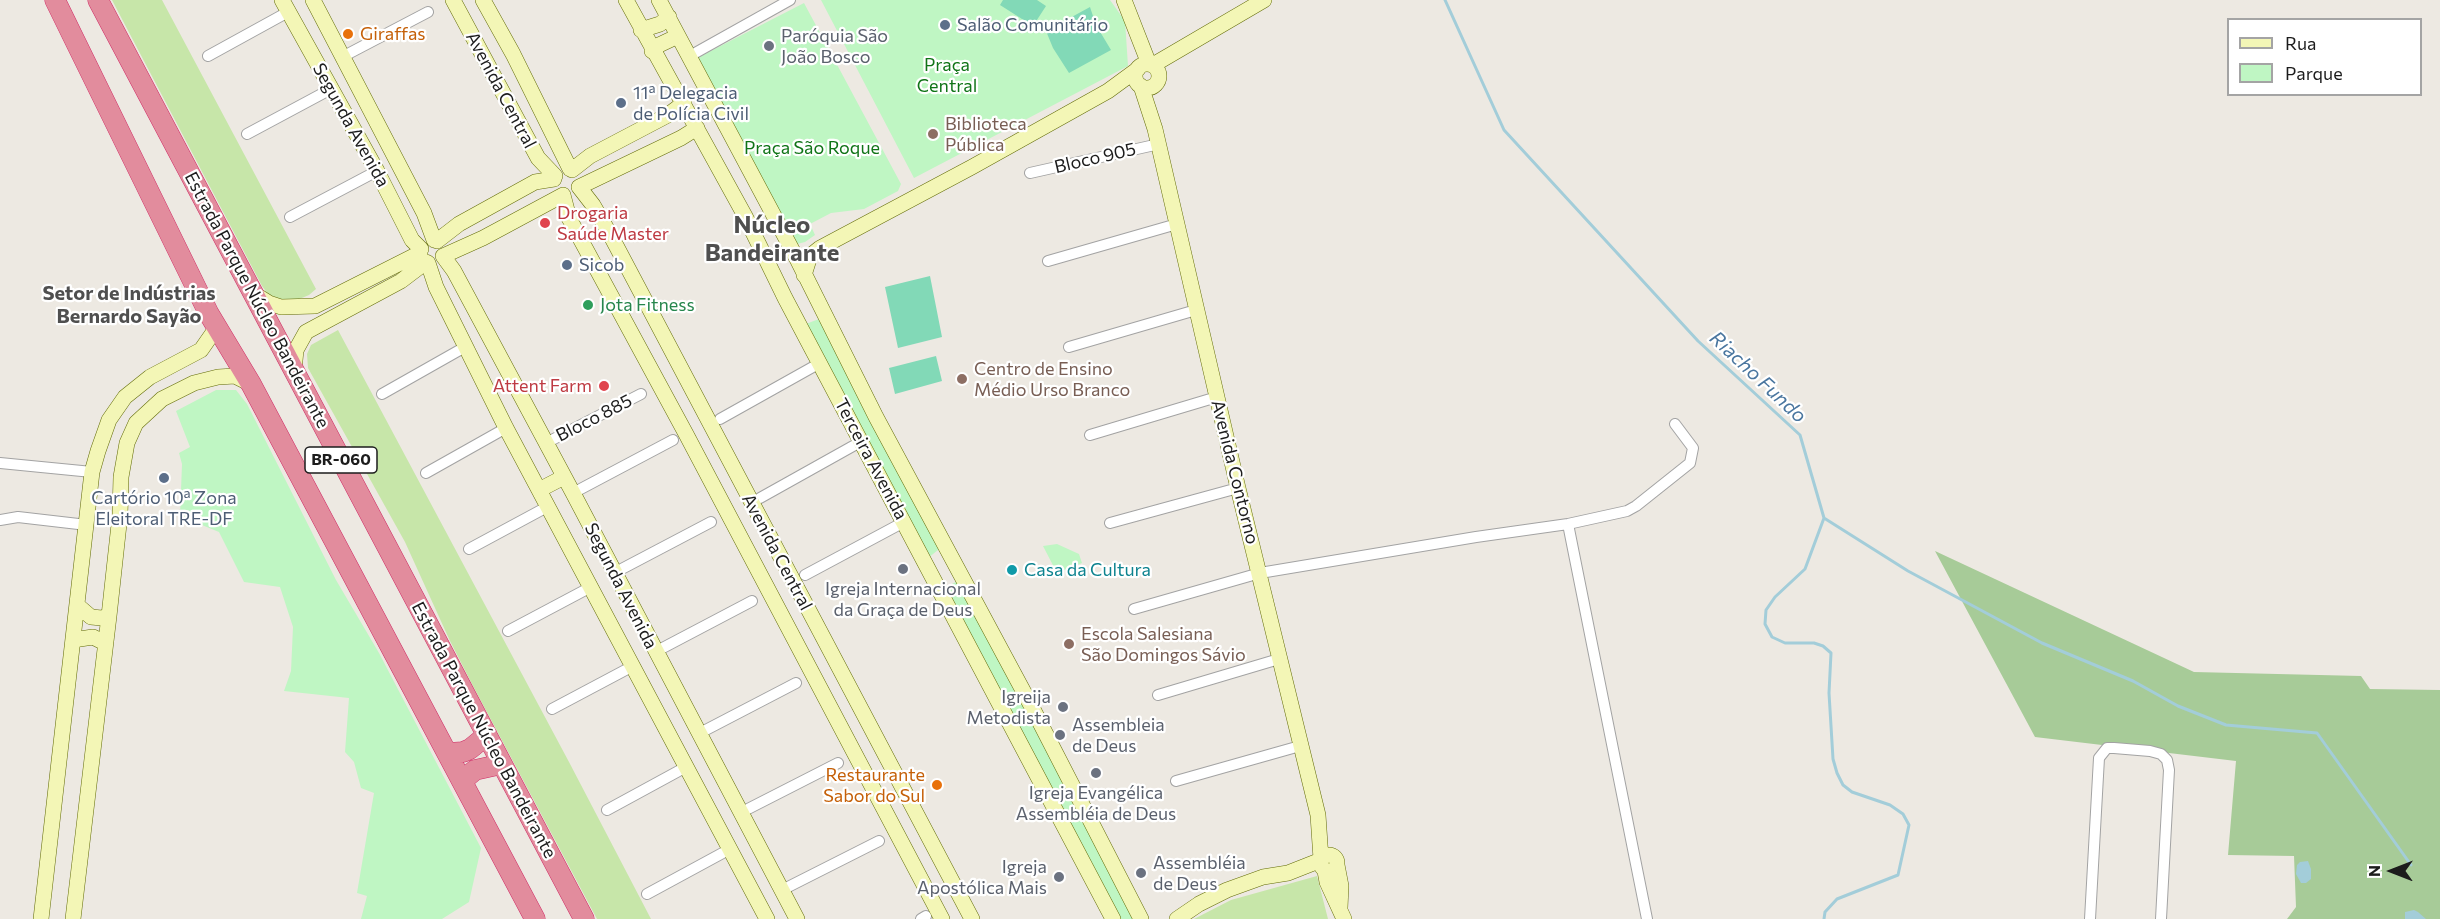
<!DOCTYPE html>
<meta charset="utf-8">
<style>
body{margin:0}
#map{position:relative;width:2440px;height:919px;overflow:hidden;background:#ede9e2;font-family:Commissioner,sans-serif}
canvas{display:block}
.legend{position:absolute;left:2227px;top:18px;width:195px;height:78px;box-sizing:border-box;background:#fff;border:2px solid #a4a4a4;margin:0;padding:8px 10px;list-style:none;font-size:18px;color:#1c1c1c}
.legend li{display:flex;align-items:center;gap:12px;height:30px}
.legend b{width:30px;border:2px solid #a4a4a4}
.north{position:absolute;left:2362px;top:841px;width:60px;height:60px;-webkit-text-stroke:4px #fff;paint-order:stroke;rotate:270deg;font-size:16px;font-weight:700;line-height:24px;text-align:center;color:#1c1c1c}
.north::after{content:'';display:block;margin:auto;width:21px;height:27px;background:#1c1c1c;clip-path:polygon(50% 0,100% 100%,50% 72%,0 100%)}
</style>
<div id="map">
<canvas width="2440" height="919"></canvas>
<ul class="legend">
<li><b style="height:8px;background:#f3f6b6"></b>Rua</li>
<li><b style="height:16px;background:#bff6c3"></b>Parque</li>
</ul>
<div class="north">N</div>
</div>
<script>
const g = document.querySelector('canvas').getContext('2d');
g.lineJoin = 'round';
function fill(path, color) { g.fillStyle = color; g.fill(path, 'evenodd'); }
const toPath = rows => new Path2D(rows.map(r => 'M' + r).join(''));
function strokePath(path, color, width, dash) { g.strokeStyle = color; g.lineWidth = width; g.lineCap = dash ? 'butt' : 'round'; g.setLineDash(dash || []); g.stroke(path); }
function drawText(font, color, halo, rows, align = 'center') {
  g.font = font + ' Commissioner,sans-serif'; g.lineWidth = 4.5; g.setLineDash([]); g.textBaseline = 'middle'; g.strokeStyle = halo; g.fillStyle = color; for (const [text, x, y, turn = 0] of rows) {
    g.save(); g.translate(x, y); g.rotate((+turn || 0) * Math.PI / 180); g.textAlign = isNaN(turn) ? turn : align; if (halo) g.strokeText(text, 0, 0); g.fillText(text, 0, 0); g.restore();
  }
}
fill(toPath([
 [112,0,162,0,316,289,309,295,297,300,284,301,268,294,262,286],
 [338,330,569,762,651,919,597,919,473,686,450,641,405,542,308,368,307,354,311,345],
 [1317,876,1328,919,1194,919,1231,900]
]), '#c7e6a9');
fill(toPath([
 [1935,551,2194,672,2361,676,2370,689,2440,690,2440,919,2287,919,2296,907,2294,856,2228,855,2236,761,2035,737]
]), '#a7cb98');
fill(toPath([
 [821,0,1110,0,1125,21,1128,66,914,178],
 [804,3,901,184,898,191,864,209,831,213,810,224,815,235,805,242,797,244,697,58],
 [819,319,943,546,928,558,803,325],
 [216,390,236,390,247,404,336,580,379,653,481,848,469,902,442,919,361,919,367,896,357,893,374,793,361,788,354,762,345,752,349,698,284,691,291,671,293,627,280,587,244,582,219,532,180,516,182,464,179,453,190,447,176,411],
 [1057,544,1079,554,1082,563,1057,573,1043,546],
 [958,581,1134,919,1117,919,942,589]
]), '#bff6c3');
fill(toPath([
 [1003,0,1037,0,1046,6,1033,26,1000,5],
 [1090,7,1096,25,1111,50,1069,73,1053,48,1046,31],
 [930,276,942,337,898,348,885,287],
 [936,356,942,381,895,394,889,368]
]), '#82d9b7');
fill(toPath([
 [2308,861,2311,869,2311,879,2306,883,2301,883,2296,874,2297,865,2300,862],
 [2414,910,2418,912,2426,919,2405,919,2405,912]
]), '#a3cdd9');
strokePath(toPath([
 [1445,0,1504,130,1698,341,1800,435,1824,518,1805,569,1775,597,1766,610,1765,624,1772,637,1785,643,1814,643,1823,646,1831,653,1829,693,1833,759,1837,773,1843,785,1852,792,1890,805,1903,814,1909,825,1898,875,1837,899,1825,912,1824,919],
 [1824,518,1908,571,2042,643,2133,681,2178,706,2226,725,2317,733,2411,865]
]), '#a3cdd9', 3);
const street = toPath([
 [208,56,288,12],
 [344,56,428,12],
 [688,57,790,0],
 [247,134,331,89],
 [1030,173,1159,144],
 [290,217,377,171],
 [1048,261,1177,224],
 [1069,347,1196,310],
 [382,394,465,347],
 [720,419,820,363],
 [1090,435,1217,397],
 [546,443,641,394],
 [0,463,92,472],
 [426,473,506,428],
 [573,493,673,440],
 [760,498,862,441],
 [0,520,18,517,87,525],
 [1110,523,1238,488],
 [1568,524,1647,919],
 [469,549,547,507],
 [614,573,711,522],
 [805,575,904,522],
 [1134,609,1260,573,1476,537,1568,524,1627,511,1636,506,1690,463,1693,448,1675,424],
 [508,631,589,588],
 [655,652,752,601],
 [1158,695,1279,659],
 [552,709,633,666],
 [698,734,796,683],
 [1176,781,1300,746],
 [607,810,686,767],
 [740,813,838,763],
 [782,890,879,841],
 [647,894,730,849],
 [921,919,926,916],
 [2090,919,2099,758,2107,748,2114,748,2150,751,2161,754,2167,760,2169,770,2161,919]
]);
const secondary = toPath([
 [282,0,377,171,412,240,421,249],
 [313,0,424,213,434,240],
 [453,0,538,158,555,176],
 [483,0,513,54,570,169],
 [626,0,745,216,785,298,1113,919],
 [659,0,797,259,876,417,1034,711,1141,919],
 [1124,0,1149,64],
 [641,30,660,24,669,17],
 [652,51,659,45,678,36],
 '1135 76a12 12 0 1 1 24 0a12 12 0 1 1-24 0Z',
 [1153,65,1264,0],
 [1141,86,1155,129,1238,488,1318,815,1321,859],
 [697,128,681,138,579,187,593,205,611,236,972,919],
 [572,170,590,156,668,115,684,103],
 [437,241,459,224,535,182,554,179],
 [428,263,436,287,506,428,767,919],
 [804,275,810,256,820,248,972,167,1108,91,1138,69],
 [253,293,269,303,281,307,315,306,420,253],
 [294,371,296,350,306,332,401,281,426,262],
 [539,490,564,477],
 [77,605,91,617,102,618,109,616],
 [73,640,93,637,105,643],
 '1321 863a8 8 0 1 1 16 0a8 8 0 1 1-16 0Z',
 [1337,865,1341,886,1340,908],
 [1325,871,1327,882,1344,919],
 [41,919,92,472,98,451,109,420,125,397,150,377,201,350,217,327],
 [73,919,109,616,120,515,121,477,127,443,136,423,162,399,194,383,218,377,235,376,251,384],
 [797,919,573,493,454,271,443,256,483,238,563,195,569,218,686,434,942,919],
 [1177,919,1199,904,1227,890,1263,877,1288,873,1321,860]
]);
const highway = toPath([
 [55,0,209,314,251,384,535,919],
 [98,0,584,919],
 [447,753,463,752,470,749,487,735],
 [462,781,475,770,502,764]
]);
strokePath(street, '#a3a3a3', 12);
strokePath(secondary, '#636c09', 16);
strokePath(highway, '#cf2b65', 21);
strokePath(street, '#fff', 10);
strokePath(secondary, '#f3f6b6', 15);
strokePath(highway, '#e28c9d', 20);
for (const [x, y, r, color] of [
 [945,25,6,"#5c6f8a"],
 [348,34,6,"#e8710a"],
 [769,46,6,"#6b7280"],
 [621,103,6,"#5c6f8a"],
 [933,134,6,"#8d6e63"],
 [545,223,6,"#e0444e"],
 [567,265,6,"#5c6f8a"],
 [588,305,6,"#2e9e5b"],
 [962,379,6,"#8d6e63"],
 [604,386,6,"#e0444e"],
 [164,478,6,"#5c6f8a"],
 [903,569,6,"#6b7280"],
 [1012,570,6,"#0f9aa8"],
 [1069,644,6,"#8d6e63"],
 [1063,707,6,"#6b7280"],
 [1060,735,6,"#6b7280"],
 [1096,773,6,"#6b7280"],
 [937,785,6,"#e8710a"],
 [1141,873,6,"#6b7280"],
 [1059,877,6,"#6b7280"]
]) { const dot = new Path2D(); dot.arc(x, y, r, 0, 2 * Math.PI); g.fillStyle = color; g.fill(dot); strokePath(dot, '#fff', 2); }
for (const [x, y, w] of [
 [341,460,72]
]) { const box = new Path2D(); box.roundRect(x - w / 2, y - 13, w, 26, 4.5); g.fillStyle = '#fff'; g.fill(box); strokePath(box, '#1c1c1c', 1.5); }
drawText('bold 16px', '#1c1c1c', null, [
 ["BR-060",341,460]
]);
drawText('18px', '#4e5e75', '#fff', [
 ["Salão Comunitário",957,25],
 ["11ª Delegacia",633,93],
 ["de Polícia Civil",633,114],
 ["Sicob",579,265],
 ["Cartório 10ª Zona",164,498,"center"],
 ["Eleitoral TRE-DF",164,519,"center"]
], 'left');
drawText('18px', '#c56008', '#fff', [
 ["Giraffas",360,34],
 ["Restaurante",925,775,"right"],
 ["Sabor do Sul",925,796,"right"]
], 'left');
drawText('18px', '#5b616d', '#fff', [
 ["Paróquia São",781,36],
 ["João Bosco",781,57],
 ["Igreja Internacional",903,589,"center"],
 ["da Graça de Deus",903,610,"center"],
 ["Igreija",1051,697,"right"],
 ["Metodista",1051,718,"right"],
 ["Assembleia",1072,725],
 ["de Deus",1072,746],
 ["Igreja Evangélica",1096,793,"center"],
 ["Assembléia de Deus",1096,814,"center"],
 ["Assembléia",1153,863],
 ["de Deus",1153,884],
 ["Igreja",1047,867,"right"],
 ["Apostólica Mais",1047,888,"right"]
], 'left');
drawText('18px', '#107417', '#fff', [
 ["Praça",947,65],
 ["Central",947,86],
 ["Praça São Roque",812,148]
]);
drawText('18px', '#1c1c1c', '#fff', [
 ["Avenida Central",501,90,62],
 ["Segunda Avenida",351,125,61],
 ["Bloco 905",1095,158,-13],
 ["Estrada Parque Núcleo Bandeirante",257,300,62],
 ["Bloco 885",594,418,-27],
 ["Terceira Avenida",871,459,62],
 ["Avenida Contorno",1235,472,76],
 ["Avenida Central",777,552,62],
 ["Segunda Avenida",621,586,63],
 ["Estrada Parque Núcleo Bandeirante",484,730,62]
]);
drawText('18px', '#785e54', '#fff', [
 ["Biblioteca",945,124],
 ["Pública",945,145],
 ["Centro de Ensino",974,369],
 ["Médio Urso Branco",974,390],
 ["Escola Salesiana",1081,634],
 ["São Domingos Sávio",1081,655]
], 'left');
drawText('18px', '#be3a42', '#fff', [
 ["Drogaria",557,213],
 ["Saúde Master",557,234],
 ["Attent Farm",592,386,"right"]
], 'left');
drawText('18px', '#27864d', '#fff', [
 ["Jota Fitness",600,305]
], 'left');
drawText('18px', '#0d838f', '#fff', [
 ["Casa da Cultura",1024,570]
], 'left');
drawText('bold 20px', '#4f4f4f', '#fff', [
 ["Setor de Indústrias",129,293],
 ["Bernardo Sayão",129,316]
]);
drawText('italic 20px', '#4a769f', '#fff', [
 ["Riacho Fundo",1758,377,43]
]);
drawText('bold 24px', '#4f4f4f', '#fff', [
 ["Núcleo",772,225],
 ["Bandeirante",772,253]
]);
</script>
